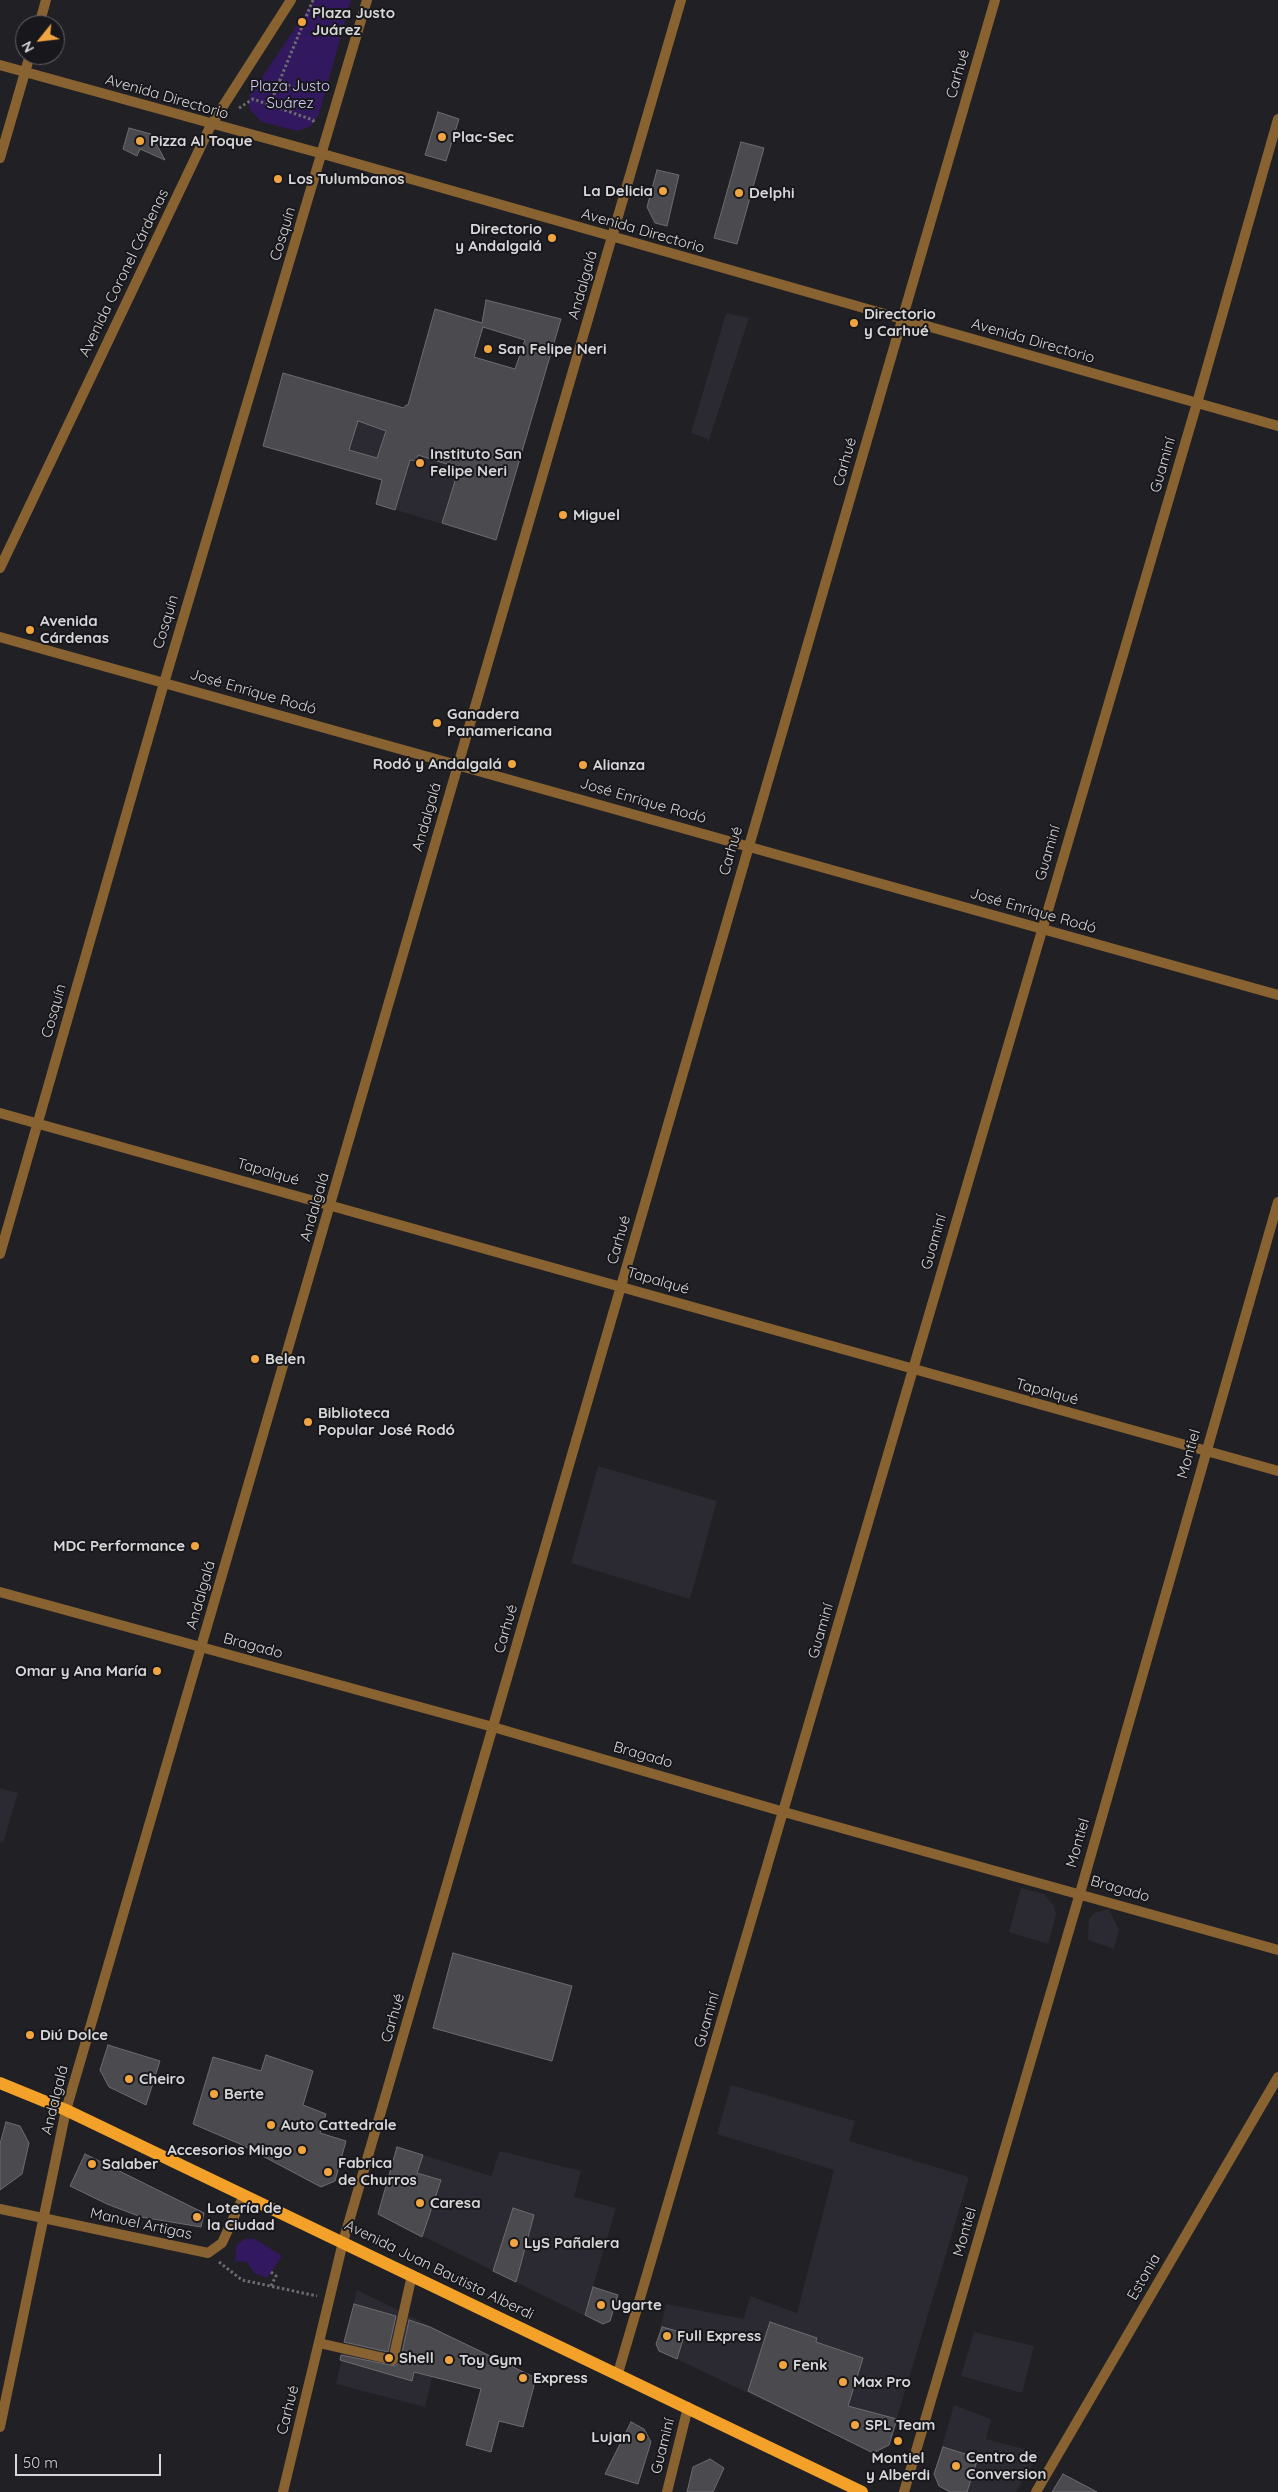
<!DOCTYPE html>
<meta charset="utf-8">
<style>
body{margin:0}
#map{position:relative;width:1278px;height:2492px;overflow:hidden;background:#212024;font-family:Quicksand,sans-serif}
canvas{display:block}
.north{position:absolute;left:15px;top:15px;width:50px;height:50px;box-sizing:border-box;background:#18171b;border:1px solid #646467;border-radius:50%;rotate:241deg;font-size:14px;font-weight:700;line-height:20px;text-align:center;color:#d7d7d9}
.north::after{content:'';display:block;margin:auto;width:18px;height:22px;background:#f1a540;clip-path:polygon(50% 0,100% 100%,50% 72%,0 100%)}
.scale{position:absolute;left:15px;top:2454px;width:146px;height:22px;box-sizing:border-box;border:2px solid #d7d7d9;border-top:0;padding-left:6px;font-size:15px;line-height:18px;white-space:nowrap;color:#d7d7d9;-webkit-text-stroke:4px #18171b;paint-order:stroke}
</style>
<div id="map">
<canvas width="1278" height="2492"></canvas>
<div class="north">N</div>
<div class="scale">50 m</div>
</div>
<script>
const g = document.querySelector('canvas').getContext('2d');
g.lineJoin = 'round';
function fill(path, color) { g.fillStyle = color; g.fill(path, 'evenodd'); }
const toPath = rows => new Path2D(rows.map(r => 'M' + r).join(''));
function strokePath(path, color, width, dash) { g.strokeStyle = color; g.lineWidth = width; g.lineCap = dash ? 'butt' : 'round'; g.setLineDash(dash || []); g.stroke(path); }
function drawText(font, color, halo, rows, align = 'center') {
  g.font = font + ' Quicksand,sans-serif'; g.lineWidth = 4; g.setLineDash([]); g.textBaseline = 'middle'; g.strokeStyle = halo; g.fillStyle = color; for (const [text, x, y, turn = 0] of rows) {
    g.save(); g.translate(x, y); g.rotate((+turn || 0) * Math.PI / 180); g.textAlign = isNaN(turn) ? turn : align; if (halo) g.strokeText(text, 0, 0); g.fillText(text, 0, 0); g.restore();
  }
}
fill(toPath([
 [726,313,749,318,707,446,708,439,691,433],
 [283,373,404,408,406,405,525,439,496,540,376,504,382,480,263,446],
 [598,1466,717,1501,690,1599,571,1563],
 [0,1788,18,1793,3,1843,0,1842],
 [1021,1888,1044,1894,1054,1906,1056,1914,1048,1944,1009,1932],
 [1109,1909,1119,1930,1114,1949,1088,1940,1089,1919,1094,1913],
 [731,2085,855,2121,849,2141,969,2177,889,2445,873,2453,660,2351,657,2342,666,2304,744,2319,750,2296,797,2313,834,2170,717,2134],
 [398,2147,491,2176,500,2151,581,2171,574,2197,616,2208,593,2287,618,2295,611,2321,601,2324,378,2214],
 [357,2290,443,2332,425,2407,336,2384],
 [974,2332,1034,2346,1022,2393,961,2376],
 [954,2405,991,2419,986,2439,1040,2453,1016,2492,950,2492,938,2486,934,2474]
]), '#2b2931');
fill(toPath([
 [314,0,351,0,319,114,311,126,297,131,262,122,251,111,248,103,250,95],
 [244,2239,255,2239,282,2256,267,2278,254,2273,247,2262,235,2261,236,2246]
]), '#32195f');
const building = toPath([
 [438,112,459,119,446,161,425,155,438,112],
 [129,128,151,134,165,160,140,149,137,156,123,149,129,128],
 [741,142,764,148,737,244,714,238,741,142],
 [657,170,679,175,667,226,655,223,647,207,657,170],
 [486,300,561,319,496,540,442,523,459,468,418,455,416,461,410,460,395,510,376,504,382,480,263,446,283,373,404,408,406,405,408,405,435,309,482,323,486,300],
 [483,327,525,340,515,369,474,357,483,327],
 [358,421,386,431,377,458,349,450,358,421],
 [453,1953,572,1986,552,2061,433,2028,453,1953],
 [108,2045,160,2061,146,2105,109,2087,100,2070,108,2045],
 [266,2055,313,2071,303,2105,326,2114,320,2133,346,2141,335,2181,321,2187,240,2144,193,2124,213,2057,261,2071,266,2055],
 [6,2122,20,2126,29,2143,22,2174,0,2190,0,2144,6,2122],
 [397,2147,423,2155,417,2173,441,2180,422,2237,378,2214,397,2147],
 [85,2154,204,2213,201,2227,141,2217,107,2204,70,2186,85,2154],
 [513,2208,534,2215,516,2282,493,2271,513,2208],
 [593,2287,618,2295,610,2321,603,2324,585,2315,593,2287],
 [354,2304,396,2316,388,2352,344,2342,354,2304],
 [409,2320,430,2327,536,2378,523,2427,499,2421,491,2452,466,2445,481,2389,414,2372,412,2381,340,2360,341,2355,395,2366,400,2362,409,2320],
 [770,2322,817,2338,816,2342,863,2358,848,2406,897,2419,889,2445,873,2453,748,2391,770,2322],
 [662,2327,685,2333,677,2359,659,2351,656,2344,662,2327],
 [631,2422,644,2429,651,2442,638,2484,605,2474,631,2422],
 [943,2447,978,2458,967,2492,950,2492,939,2486,934,2474,943,2447],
 [710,2459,724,2468,713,2492,687,2492,693,2467,710,2459],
 [1063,2474,1097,2492,1052,2492,1063,2474]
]);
fill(building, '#4b4a4e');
strokePath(building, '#6d6c70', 1);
strokePath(toPath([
 [279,80,294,88],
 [270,104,313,0],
 [239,108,253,99,313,120,314,123],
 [219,2262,242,2280,317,2296],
 [271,2272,276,2276,271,2286]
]), '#6c6c6f', 3, [2.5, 2.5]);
strokePath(toPath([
 [319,2343,393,2360,412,2275]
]), '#896231', 10);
strokePath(toPath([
 [39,25,46,0],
 [0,158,30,55],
 [0,637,1278,995],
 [0,1113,1278,1471],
 [0,1254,164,683,367,0],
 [0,1592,493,1727,784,1812,1278,1950],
 [0,2209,208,2253,222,2243,244,2195],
 [618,2373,1197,403,1278,119],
 [0,2427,66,2110,681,0],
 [283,2492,343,2242,995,0],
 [667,2492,688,2407],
 [904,2492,1080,1893,1278,1202],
 [1036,2492,1278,2077]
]), '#896231', 10);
strokePath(toPath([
 [0,65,323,154,1278,426],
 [0,568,211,125,291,0]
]), '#896231', 10);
strokePath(toPath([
 [0,2083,66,2110,862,2492]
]), '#f4a129', 12);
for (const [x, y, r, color] of [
 [302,22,5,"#f1a540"],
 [442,137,5,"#f1a540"],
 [140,141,5,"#f1a540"],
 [278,179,5,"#f1a540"],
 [663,191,5,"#f1a540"],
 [739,193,5,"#f1a540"],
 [552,238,5,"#f1a540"],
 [854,323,5,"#f1a540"],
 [488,349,5,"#f1a540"],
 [420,463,5,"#f1a540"],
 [563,515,5,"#f1a540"],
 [30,630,5,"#f1a540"],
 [437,723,5,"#f1a540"],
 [512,764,5,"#f1a540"],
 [583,765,5,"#f1a540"],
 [255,1359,5,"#f1a540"],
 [308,1422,5,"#f1a540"],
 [195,1546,5,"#f1a540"],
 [157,1671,5,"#f1a540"],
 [30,2035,5,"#f1a540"],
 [129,2079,5,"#f1a540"],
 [214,2094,5,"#f1a540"],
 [271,2125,5,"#f1a540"],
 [302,2150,5,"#f1a540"],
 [92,2164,5,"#f1a540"],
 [328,2172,5,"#f1a540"],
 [420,2203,5,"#f1a540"],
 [197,2217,5,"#f1a540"],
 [514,2243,5,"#f1a540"],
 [601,2305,5,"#f1a540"],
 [667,2336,5,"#f1a540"],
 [389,2358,5,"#f1a540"],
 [449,2360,5,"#f1a540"],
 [783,2365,5,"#f1a540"],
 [523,2378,5,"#f1a540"],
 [843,2382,5,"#f1a540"],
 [855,2425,5,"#f1a540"],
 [641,2437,5,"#f1a540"],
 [898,2441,5,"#f1a540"],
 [956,2466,5,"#f1a540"]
]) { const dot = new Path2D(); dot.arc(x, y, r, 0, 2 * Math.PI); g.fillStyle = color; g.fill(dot); strokePath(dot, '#18171b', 2); }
drawText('bold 15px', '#d7d7d9', '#18171b', [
 ["Plaza Justo",312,13],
 ["Juárez",312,30],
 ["Plac-Sec",452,137],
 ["Pizza Al Toque",150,141],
 ["Los Tulumbanos",288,179],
 ["La Delicia",653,191,"right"],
 ["Delphi",749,193],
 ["Directorio",542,229,"right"],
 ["y Andalgalá",542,246,"right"],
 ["Directorio",864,314],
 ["y Carhué",864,331],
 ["San Felipe Neri",498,349],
 ["Instituto San",430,454],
 ["Felipe Neri",430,471],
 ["Miguel",573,515],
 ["Avenida",40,621],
 ["Cárdenas",40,638],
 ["Ganadera",447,714],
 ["Panamericana",447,731],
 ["Rodó y Andalgalá",502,764,"right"],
 ["Alianza",593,765],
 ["Belen",265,1359],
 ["Biblioteca",318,1413],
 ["Popular José Rodó",318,1430],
 ["MDC Performance",185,1546,"right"],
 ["Omar y Ana María",147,1671,"right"],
 ["Diú Dolce",40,2035],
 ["Cheiro",139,2079],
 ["Berte",224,2094],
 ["Auto Cattedrale",281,2125],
 ["Accesorios Mingo",292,2150,"right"],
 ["Fabrica",338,2163],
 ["de Churros",338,2180],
 ["Salaber",102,2164],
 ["Caresa",430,2203],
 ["Lotería de",207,2208],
 ["la Ciudad",207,2225],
 ["LyS Pañalera",524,2243],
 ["Ugarte",611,2305],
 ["Full Express",677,2336],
 ["Shell",399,2358],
 ["Toy Gym",459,2360],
 ["Fenk",793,2365],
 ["Express",533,2378],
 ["Max Pro",853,2382],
 ["SPL Team",865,2425],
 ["Lujan",631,2437,"right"],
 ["Centro de",966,2457],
 ["Conversion",966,2474],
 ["Montiel",898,2458,"center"],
 ["y Alberdi",898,2475,"center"]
], 'left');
drawText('15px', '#d7d7d9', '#18171b', [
 ["Carhué",958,74,-74],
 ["Avenida Directorio",167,97,16],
 ["Avenida Directorio",643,231,16],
 ["Cosquín",283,234,-73],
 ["Avenida Coronel Cárdenas",124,273,-64],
 ["Andalgalá",583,285,-74],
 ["Avenida Directorio",1033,341,16],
 ["Carhué",845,462,-74],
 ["Guaminí",1163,465,-74],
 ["Cosquín",166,622,-73],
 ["José Enrique Rodó",253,692,16],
 ["José Enrique Rodó",643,801,16],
 ["Andalgalá",427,817,-74],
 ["Carhué",731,851,-74],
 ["Guaminí",1048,853,-74],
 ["José Enrique Rodó",1033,911,16],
 ["Cosquín",54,1011,-74],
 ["Tapalqué",268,1172,16],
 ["Andalgalá",315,1207,-74],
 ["Carhué",619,1240,-74],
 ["Guaminí",934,1242,-74],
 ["Tapalqué",658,1281,16],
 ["Tapalqué",1047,1392,15],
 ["Montiel",1189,1454,-74],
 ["Andalgalá",201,1595,-74],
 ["Carhué",506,1629,-74],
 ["Guaminí",821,1631,-74],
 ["Bragado",253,1646,15],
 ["Bragado",643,1755,16],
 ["Montiel",1078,1843,-74],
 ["Bragado",1120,1889,16],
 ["Carhué",393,2018,-74],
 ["Guaminí",707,2020,-74],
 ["Andalgalá",55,2100,-76],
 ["Manuel Artigas",141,2224,12],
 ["Montiel",965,2232,-74],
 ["Avenida Juan Bautista Alberdi",439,2270,26],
 ["Estonia",1144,2277,-60],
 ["Carhué",288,2410,-76],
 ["Guaminí",663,2446,-76]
]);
drawText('15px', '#d5ccf9', '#18171b', [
 ["Plaza Justo",290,86],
 ["Suárez",290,103]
]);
</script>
